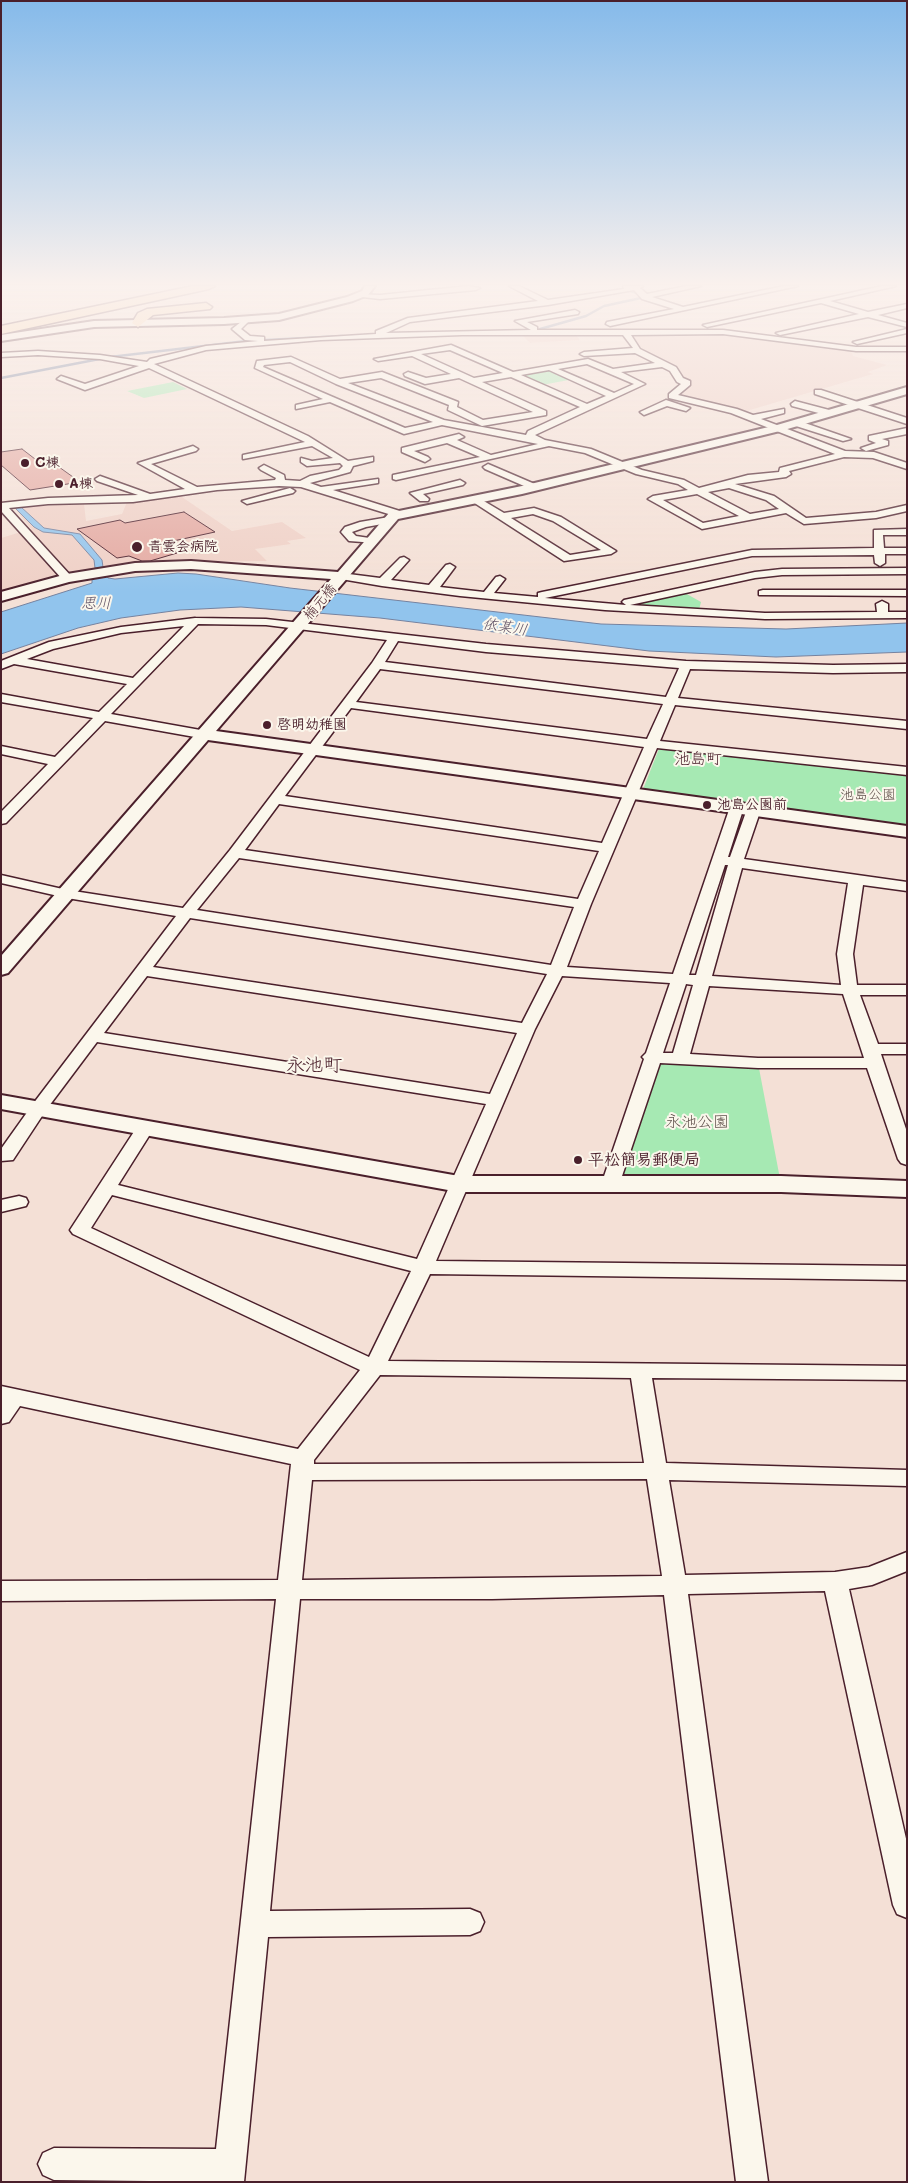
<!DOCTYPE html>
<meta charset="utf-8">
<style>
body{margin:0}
#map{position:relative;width:908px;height:2183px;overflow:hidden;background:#f4e0d6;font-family:Mali,sans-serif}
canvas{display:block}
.frame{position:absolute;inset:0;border:2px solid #4a1f2b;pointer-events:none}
</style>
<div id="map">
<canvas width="908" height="2183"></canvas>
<div class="frame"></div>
</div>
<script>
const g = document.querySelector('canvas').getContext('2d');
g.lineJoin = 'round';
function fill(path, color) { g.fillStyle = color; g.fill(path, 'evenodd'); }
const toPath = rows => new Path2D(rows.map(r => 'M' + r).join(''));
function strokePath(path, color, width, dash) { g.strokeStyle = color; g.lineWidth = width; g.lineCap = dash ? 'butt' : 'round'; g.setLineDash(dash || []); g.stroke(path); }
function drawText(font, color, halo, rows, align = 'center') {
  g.font = font + ' Mali,"Klee One",sans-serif'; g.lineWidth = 4; g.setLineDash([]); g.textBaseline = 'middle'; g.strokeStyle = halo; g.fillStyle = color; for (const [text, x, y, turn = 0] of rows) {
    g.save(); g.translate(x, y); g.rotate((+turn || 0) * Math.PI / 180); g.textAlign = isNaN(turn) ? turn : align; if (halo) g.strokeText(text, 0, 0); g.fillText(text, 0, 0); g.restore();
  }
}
fill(toPath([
 [627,332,721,333,857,350,852,353,853,356,887,365,868,372,873,374,743,412,676,395,692,383,645,352],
 [520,333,574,333,580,340,530,343],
 [179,495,232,531,282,522,306,538,287,541,291,544,255,549,267,561,152,562,113,566,47,578,1,593,1,538,31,529,14,507,84,504,86,521,122,514,127,502]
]), '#efd0c6');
fill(toPath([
 [549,368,574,379,537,386,511,374],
 [173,382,187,389,144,398,127,391],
 [685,593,701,602,699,610,624,605],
 [660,746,907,774,907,825,642,792],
 [651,1057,758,1063,781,1184,610,1185]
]), '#a6e9b3');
const water = toPath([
 [21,507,44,528,80,534,102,560,103,567,95,568,94,560,72,535,43,532,34,527,15,508,21,507],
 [105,573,108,578,115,579,178,573,196,574,290,588,601,624,786,629,907,623,907,652,776,657,649,651,380,618,241,607,180,610,121,618,78,628,1,654,1,612,92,583,92,575,105,573]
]);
fill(water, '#91c4ed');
strokePath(water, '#75829f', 1);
strokePath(toPath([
 [541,331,540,329,586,316,604,306,641,298,640,294,630,291],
 [1,378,110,357,246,341,342,336]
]), '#75829f', 2.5);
const building = toPath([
 [22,449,35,459,45,457,80,482,30,490,1,465,1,452,22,449],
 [184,512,215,532,164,543,177,553,150,561,142,561,129,556,117,558,77,529,120,520,125,523,184,512]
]);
fill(building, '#e4aaa2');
strokePath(building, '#4a1f2b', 1);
const minor = toPath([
 [468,286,480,288,476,290,380,299,354,296,358,294,380,295,468,286],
 [509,286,519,286,548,300,624,289,623,286,643,286,640,288,647,294,686,286,701,286,652,297,683,307,784,286,798,286,610,326,606,324,607,322,674,309,642,299,634,290,548,305,410,322,386,333,531,330,515,321,575,310,579,312,578,314,527,322,537,327,537,330,723,330,856,347,907,347,907,351,856,351,723,334,631,335,640,349,676,367,683,378,690,381,690,385,678,395,737,409,753,415,784,409,784,413,761,419,845,451,874,452,907,463,907,469,873,458,844,457,789,471,791,474,786,477,735,484,774,496,806,518,876,512,907,505,907,511,876,518,804,524,786,513,702,529,648,499,653,496,688,490,678,484,636,474,585,453,549,446,396,480,393,479,393,475,480,457,447,443,414,451,428,457,430,459,425,462,402,452,402,448,459,434,464,437,457,440,491,455,538,444,442,425,404,434,330,402,296,409,296,405,323,399,255,368,257,361,291,357,340,379,382,372,458,402,457,407,483,420,533,412,459,378,425,384,405,376,404,374,408,372,426,378,451,374,412,356,378,361,374,359,451,345,513,372,588,359,613,369,655,363,635,353,584,356,580,354,584,352,633,348,623,335,462,335,321,340,206,350,154,364,308,436,348,461,373,457,373,461,353,466,350,472,310,483,321,487,378,479,378,483,333,490,403,512,403,516,395,516,301,487,279,486,217,490,133,502,48,504,9,508,71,576,71,580,67,581,63,580,1,511,1,503,48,498,138,495,97,481,95,479,100,476,150,494,185,489,138,463,193,446,198,449,196,451,151,464,197,487,275,480,276,478,261,470,259,468,264,465,284,475,285,480,300,481,310,476,339,470,343,466,340,463,307,466,301,462,301,458,312,461,333,458,312,446,243,459,243,455,305,442,149,368,85,390,57,379,61,376,85,384,139,366,100,359,38,355,1,357,1,353,38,351,100,355,147,362,150,359,206,346,258,341,245,340,232,329,246,318,250,320,241,329,250,336,264,337,264,341,376,334,376,331,408,318,538,301,509,286],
 [450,350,503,373,474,378,421,354,450,350],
 [290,362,336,384,433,422,405,428,263,367,264,365,290,362],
 [587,364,634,384,614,393,558,369,587,364],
 [662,367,670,371,677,382,681,384,669,394,669,398,731,413,835,454,780,468,779,472,748,475,699,488,684,480,642,470,591,449,545,440,535,435,645,384,621,372,662,367],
 [549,370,606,396,587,404,521,375,549,370],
 [511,377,580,407,528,431,526,435,444,420,348,383,381,378,449,405,448,410,482,426,546,415,546,411,482,382,511,377],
 [729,488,766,500,779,509,750,514,708,492,729,488],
 [697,494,739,516,703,523,663,500,697,494],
 [882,286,896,286,830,301,868,312,907,304,907,308,878,315,907,323,907,327,868,317,780,335,776,333,859,314,821,303,707,327,703,325,882,286],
 [907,329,907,333,857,344,853,342,907,329],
 [815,390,821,390,907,418,907,424,815,394,815,390],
 [666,400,690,408,686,411,667,406,644,415,640,412,666,400],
 [795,401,833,411,834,413,830,416,792,406,791,404,795,401],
 [796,422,802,422,851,439,843,441,796,426,796,422],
 [907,428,907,434,882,439,888,441,888,445,866,451,861,448,876,443,869,440,869,436,907,428],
 [488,464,537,485,539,487,531,489,485,469,483,467,488,464],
 [460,480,465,483,463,485,423,494,429,499,428,501,420,501,410,493,460,480],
 [290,488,295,491,293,493,247,504,242,501,290,488],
 [477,497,504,513,534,508,561,517,616,551,611,554,564,561,473,502,473,498,477,497],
 [533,514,553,521,601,550,570,555,511,518,533,514],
 [389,517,394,520,393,522,366,527,352,532,356,536,376,539,376,543,349,541,341,532,345,527,360,522,389,517],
 [907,529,907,535,883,535,884,548,907,548,907,554,885,554,885,563,880,566,875,563,874,555,752,556,545,598,626,605,622,602,624,600,755,572,782,569,907,568,907,574,782,575,755,578,630,605,765,613,877,612,876,604,882,601,888,604,888,612,907,612,907,618,765,619,605,610,460,596,382,586,341,579,336,576,341,573,380,578,400,558,404,557,409,560,391,580,429,585,446,565,450,564,455,567,440,587,484,592,496,577,500,576,505,579,494,593,538,597,538,593,542,592,752,550,874,548,874,530,907,529],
 [763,590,907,590,907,596,759,595,759,591,763,590],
 [195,618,266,619,486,644,686,661,833,665,907,664,907,672,833,673,690,669,678,698,907,721,907,729,675,705,660,741,907,767,907,775,657,748,591,904,567,967,673,974,730,807,737,803,744,807,728,857,730,857,747,809,754,805,761,809,744,859,907,882,907,891,863,885,853,954,857,985,907,985,907,995,860,995,878,1044,907,1044,907,1054,881,1054,907,1132,907,1165,901,1163,898,1159,867,1068,758,1068,660,1063,619,1185,617,1189,610,1191,603,1189,601,1185,644,1059,642,1057,646,1053,670,983,562,976,535,1029,436,1261,907,1266,907,1280,430,1274,388,1361,907,1366,907,1380,652,1378,666,1463,907,1470,907,1486,669,1480,685,1575,835,1572,869,1567,907,1552,907,1571,872,1585,849,1589,907,1843,907,1918,897,1914,893,1905,825,1591,688,1594,768,2182,736,2182,664,1595,492,1599,300,1599,270,1911,470,1909,480,1913,484,1922,480,1931,470,1935,268,1937,244,2182,54,2180,43,2175,38,2164,43,2153,54,2148,216,2149,276,1599,1,1601,1,1581,278,1580,291,1464,20,1406,9,1422,1,1424,1,1386,298,1449,360,1370,73,1234,70,1230,139,1124,145,1123,151,1124,154,1128,118,1185,417,1259,486,1104,97,1042,46,1110,13,1160,1,1161,1,1149,33,1104,176,916,67,898,1,883,1,875,67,890,183,908,230,850,372,663,387,640,266,625,198,624,111,714,206,731,211,732,212,735,211,738,206,739,105,721,6,823,1,824,1,812,48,764,1,754,1,746,55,757,93,718,1,702,1,694,99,712,127,684,14,664,1,669,1,661,49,642,121,627,195,618],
 [184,626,133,678,27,659,53,649,121,633,184,626],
 [398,641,486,652,679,668,666,697,385,662,398,641],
 [380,669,663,704,647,739,356,702,380,669],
 [351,708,644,747,602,843,285,796,351,708],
 [279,804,599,851,578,899,245,850,279,804],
 [239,858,574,907,551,965,197,910,239,858],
 [725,865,728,865,696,975,689,975,725,865],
 [742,868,848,883,837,954,841,985,712,976,742,868],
 [190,918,547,974,522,1023,153,967,190,918],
 [147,976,517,1033,490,1094,104,1033,147,976],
 [686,984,693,985,673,1053,663,1053,686,984],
 [709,986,843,994,864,1058,758,1058,690,1054,709,986],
 [112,1195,411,1271,369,1357,91,1228,112,1195],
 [380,1375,631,1378,644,1463,314,1464,314,1460,380,1375],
 [647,1479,662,1576,302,1580,312,1480,647,1479],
 [19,1196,26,1198,28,1202,26,1206,1,1212,1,1200,19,1196]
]);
const tertiary = toPath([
 [365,286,375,286,368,295,353,301,279,320,224,324,94,327,1,341,1,335,94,321,224,318,279,314,347,297,362,291,365,286],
 [907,387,907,394,784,430,522,494,398,519,216,731,907,826,907,837,208,740,8,973,1,975,1,956,331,579,191,569,135,571,69,582,1,601,1,592,67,574,135,563,191,561,338,572,389,513,522,486,777,425,907,387],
 [1,1095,459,1176,781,1176,907,1181,907,1197,781,1192,459,1192,1,1109,1,1095]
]);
const motorway = toPath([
 [193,286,215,286,209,289,1,334,1,326,193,286],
 [206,303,212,307,210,309,153,315,138,327,132,323,138,313,147,309,206,303]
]);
strokePath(minor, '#4a1f2b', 3);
strokePath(tertiary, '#4a1f2b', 4);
strokePath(motorway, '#4a1f2b', 3);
fill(minor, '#fbf7ec');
fill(tertiary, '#fbf7ec');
fill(motorway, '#fedbac');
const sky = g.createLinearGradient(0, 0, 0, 592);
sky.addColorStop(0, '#85baea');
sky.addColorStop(0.48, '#faf1ed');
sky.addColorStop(1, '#faf1ed00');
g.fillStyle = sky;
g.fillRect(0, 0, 908, 592);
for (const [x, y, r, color] of [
 [25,463,5,"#4a1f2b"],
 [59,484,5,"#4a1f2b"],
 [137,547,6,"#4a1f2b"],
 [267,725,5,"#4a1f2b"],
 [707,805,5,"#4a1f2b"],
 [578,1160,5,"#4a1f2b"]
]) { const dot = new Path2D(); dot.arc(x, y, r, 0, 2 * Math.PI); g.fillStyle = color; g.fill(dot); strokePath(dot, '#fbf7ec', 2); }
drawText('bold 14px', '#4a1f2b', '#fbf7ec', [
 ["C棟",35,463],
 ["A棟",69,484],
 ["青雲会病院",148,547],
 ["啓明幼稚園",277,725],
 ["池島公園前",717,805]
], 'left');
drawText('14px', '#4a1f2b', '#fbf7ec', [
 ["楠元橋",320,602,-49]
]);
drawText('14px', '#61524d', '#fbf7ec', [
 ["池島公園",868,795]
]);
drawText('italic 15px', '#5f5165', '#fbf7ec', [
 ["思川",96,603],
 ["依某川",505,627,9]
]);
drawText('16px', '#4a1f2b', '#fbf7ec', [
 ["池島町",698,759]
]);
drawText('16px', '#61524d', '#fbf7ec', [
 ["永池公園",697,1122]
]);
drawText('bold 16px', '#4a1f2b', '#fbf7ec', [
 ["平松簡易郵便局",588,1160]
], 'left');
drawText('19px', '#4a1f2b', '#fbf7ec', [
 ["永池町",314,1065]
]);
</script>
